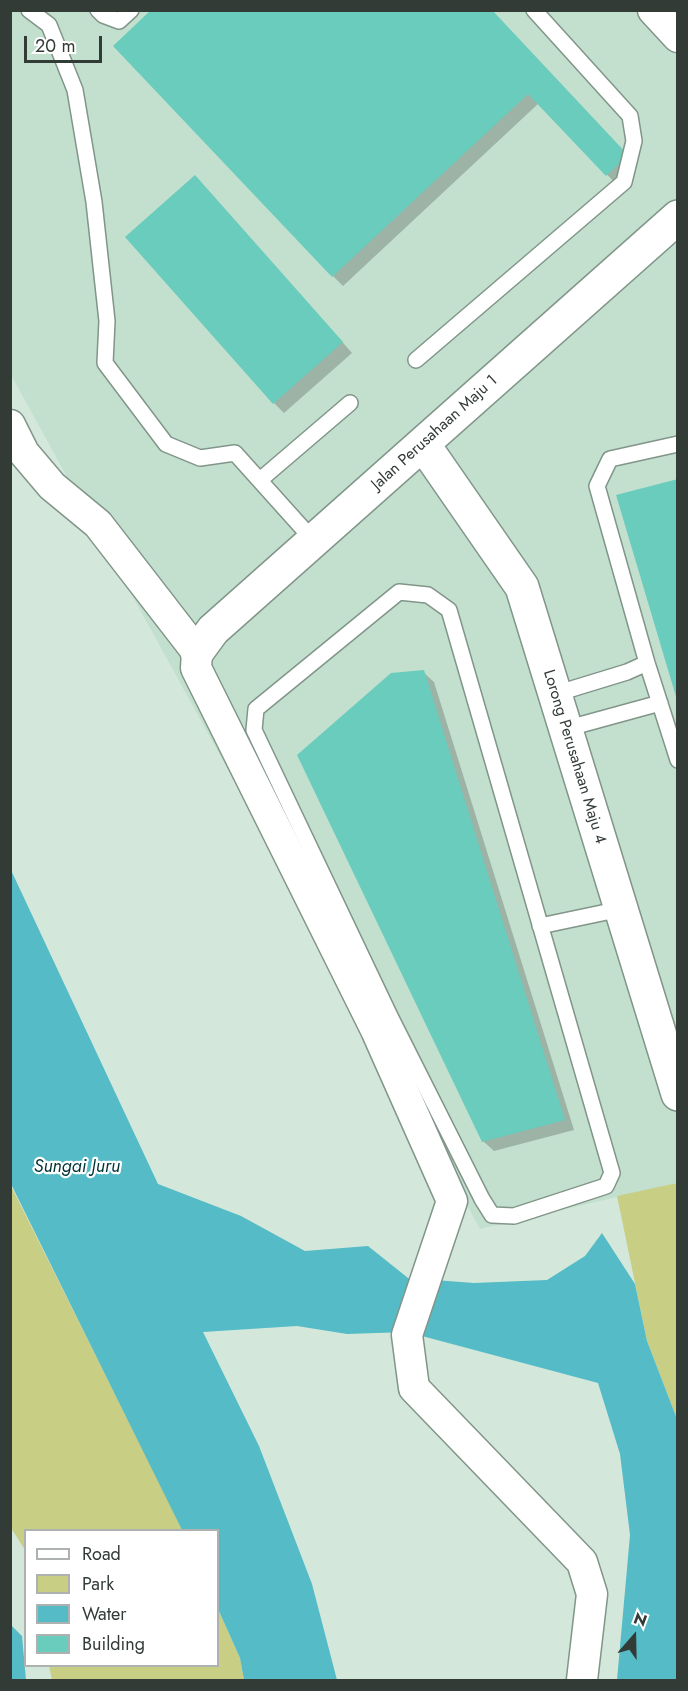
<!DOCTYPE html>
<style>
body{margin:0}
#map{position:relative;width:688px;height:1691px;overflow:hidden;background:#d3e8db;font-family:Jost,sans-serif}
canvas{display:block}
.frame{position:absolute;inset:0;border:12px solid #333b36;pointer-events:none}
.legend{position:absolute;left:24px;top:1529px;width:195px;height:138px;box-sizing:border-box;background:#fff;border:2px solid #adb1af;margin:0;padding:8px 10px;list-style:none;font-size:18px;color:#333b36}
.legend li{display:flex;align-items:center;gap:12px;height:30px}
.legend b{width:30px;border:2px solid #adb1af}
.north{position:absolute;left:604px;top:1607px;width:60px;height:60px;-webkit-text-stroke:4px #fff;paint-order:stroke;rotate:20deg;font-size:16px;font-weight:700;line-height:24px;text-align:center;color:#333b36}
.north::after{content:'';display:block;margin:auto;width:21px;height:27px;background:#333b36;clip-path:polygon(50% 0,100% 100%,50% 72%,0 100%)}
.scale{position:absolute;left:24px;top:36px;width:78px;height:27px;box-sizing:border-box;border:3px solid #333b36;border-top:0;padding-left:8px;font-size:18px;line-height:21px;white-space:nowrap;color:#333b36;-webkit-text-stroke:4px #fff;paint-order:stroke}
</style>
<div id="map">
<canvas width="688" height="1691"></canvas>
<div class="frame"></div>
<ul class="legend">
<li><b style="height:8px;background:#fff"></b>Road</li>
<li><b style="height:16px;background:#c9ce85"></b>Park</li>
<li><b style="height:16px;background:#54bbc7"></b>Water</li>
<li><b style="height:16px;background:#69ccbd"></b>Building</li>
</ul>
<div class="north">N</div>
<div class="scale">20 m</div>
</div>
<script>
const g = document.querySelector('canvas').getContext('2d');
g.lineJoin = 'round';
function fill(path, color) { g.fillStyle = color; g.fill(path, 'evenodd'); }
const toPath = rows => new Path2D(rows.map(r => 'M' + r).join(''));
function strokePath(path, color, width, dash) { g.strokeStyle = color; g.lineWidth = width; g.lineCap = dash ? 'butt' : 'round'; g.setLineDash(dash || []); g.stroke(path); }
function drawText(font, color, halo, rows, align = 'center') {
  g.font = font + ' Jost,sans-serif'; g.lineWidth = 4.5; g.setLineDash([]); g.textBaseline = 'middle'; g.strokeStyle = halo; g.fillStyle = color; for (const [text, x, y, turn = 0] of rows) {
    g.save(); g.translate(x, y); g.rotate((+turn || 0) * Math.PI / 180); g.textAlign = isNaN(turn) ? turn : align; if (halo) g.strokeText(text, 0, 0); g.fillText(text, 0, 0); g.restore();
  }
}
fill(toPath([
 [10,11,677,11,677,1183,480,1229,11,375]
]), '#c3e0cf');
fill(toPath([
 [677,1183,677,1419,647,1341,617,1196],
 [10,1184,170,1504,182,1530,26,1530,25,1550,11,1528],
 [218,1609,240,1658,244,1680,52,1680,49,1666,218,1666]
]), '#c9ce85');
fill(toPath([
 [10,868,158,1184,241,1216,305,1251,368,1246,408,1278,474,1283,547,1280,585,1256,602,1233,635,1284,647,1341,677,1419,677,1680,617,1680,630,1535,620,1454,598,1383,407,1332,347,1334,297,1326,203,1332,259,1446,312,1584,337,1680,244,1680,240,1658,218,1609,218,1530,182,1530,11,1184],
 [11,1625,22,1636,26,1680,11,1680]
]), '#54bbc7');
fill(toPath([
 [490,10,637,166,617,185,539,103,343,286,333,276],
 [205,187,352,353,284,413,274,403],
 [423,672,434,682,574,1130,494,1151,483,1141]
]), '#0003');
fill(toPath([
 [151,10,492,10,628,155,606,176,528,94,332,277,113,46],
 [195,175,343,342,273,404,125,237],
 [678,479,678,700,677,700,616,495],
 [424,670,565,1120,482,1142,297,755,391,673]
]), '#69ccbd');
const service = toPath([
 [29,10,49,25,75,90,94,202,107,321,105,363,166,444,200,458,235,453,314,541],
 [98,10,103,15,119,21,131,10],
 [416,360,624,182,634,141,630,116,534,10],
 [678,444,610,459,597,486,647,663,678,760],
 [260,480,350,403],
 [399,592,428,595,449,610,612,1173,606,1186,514,1216,492,1215,482,1199,390,1016,254,730,256,709,399,592],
 [555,694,627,672,647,663],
 [565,729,660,703],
 [540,926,621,909]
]);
const minor = toPath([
 [653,10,678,37],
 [10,425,24,453,52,486,98,524,197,652,196,668,376,1030,452,1201,407,1335,414,1388,582,1562,592,1594,582,1680]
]);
const tertiary = toPath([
 [423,444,522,587,678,1094],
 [197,652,213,630,678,217]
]);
strokePath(service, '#819589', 18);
strokePath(minor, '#819589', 33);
strokePath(tertiary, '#819589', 36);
strokePath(service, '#fff', 15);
strokePath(minor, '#fff', 30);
strokePath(tertiary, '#fff', 33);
drawText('16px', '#333b36', '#fff', [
 ["Jalan Perusahaan Maju 1",435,433,-42],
 ["Lorong Perusahaan Maju 4",574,757,73]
]);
drawText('italic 18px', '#003338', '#fff', [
 ["Sungai Juru",77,1168]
]);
</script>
